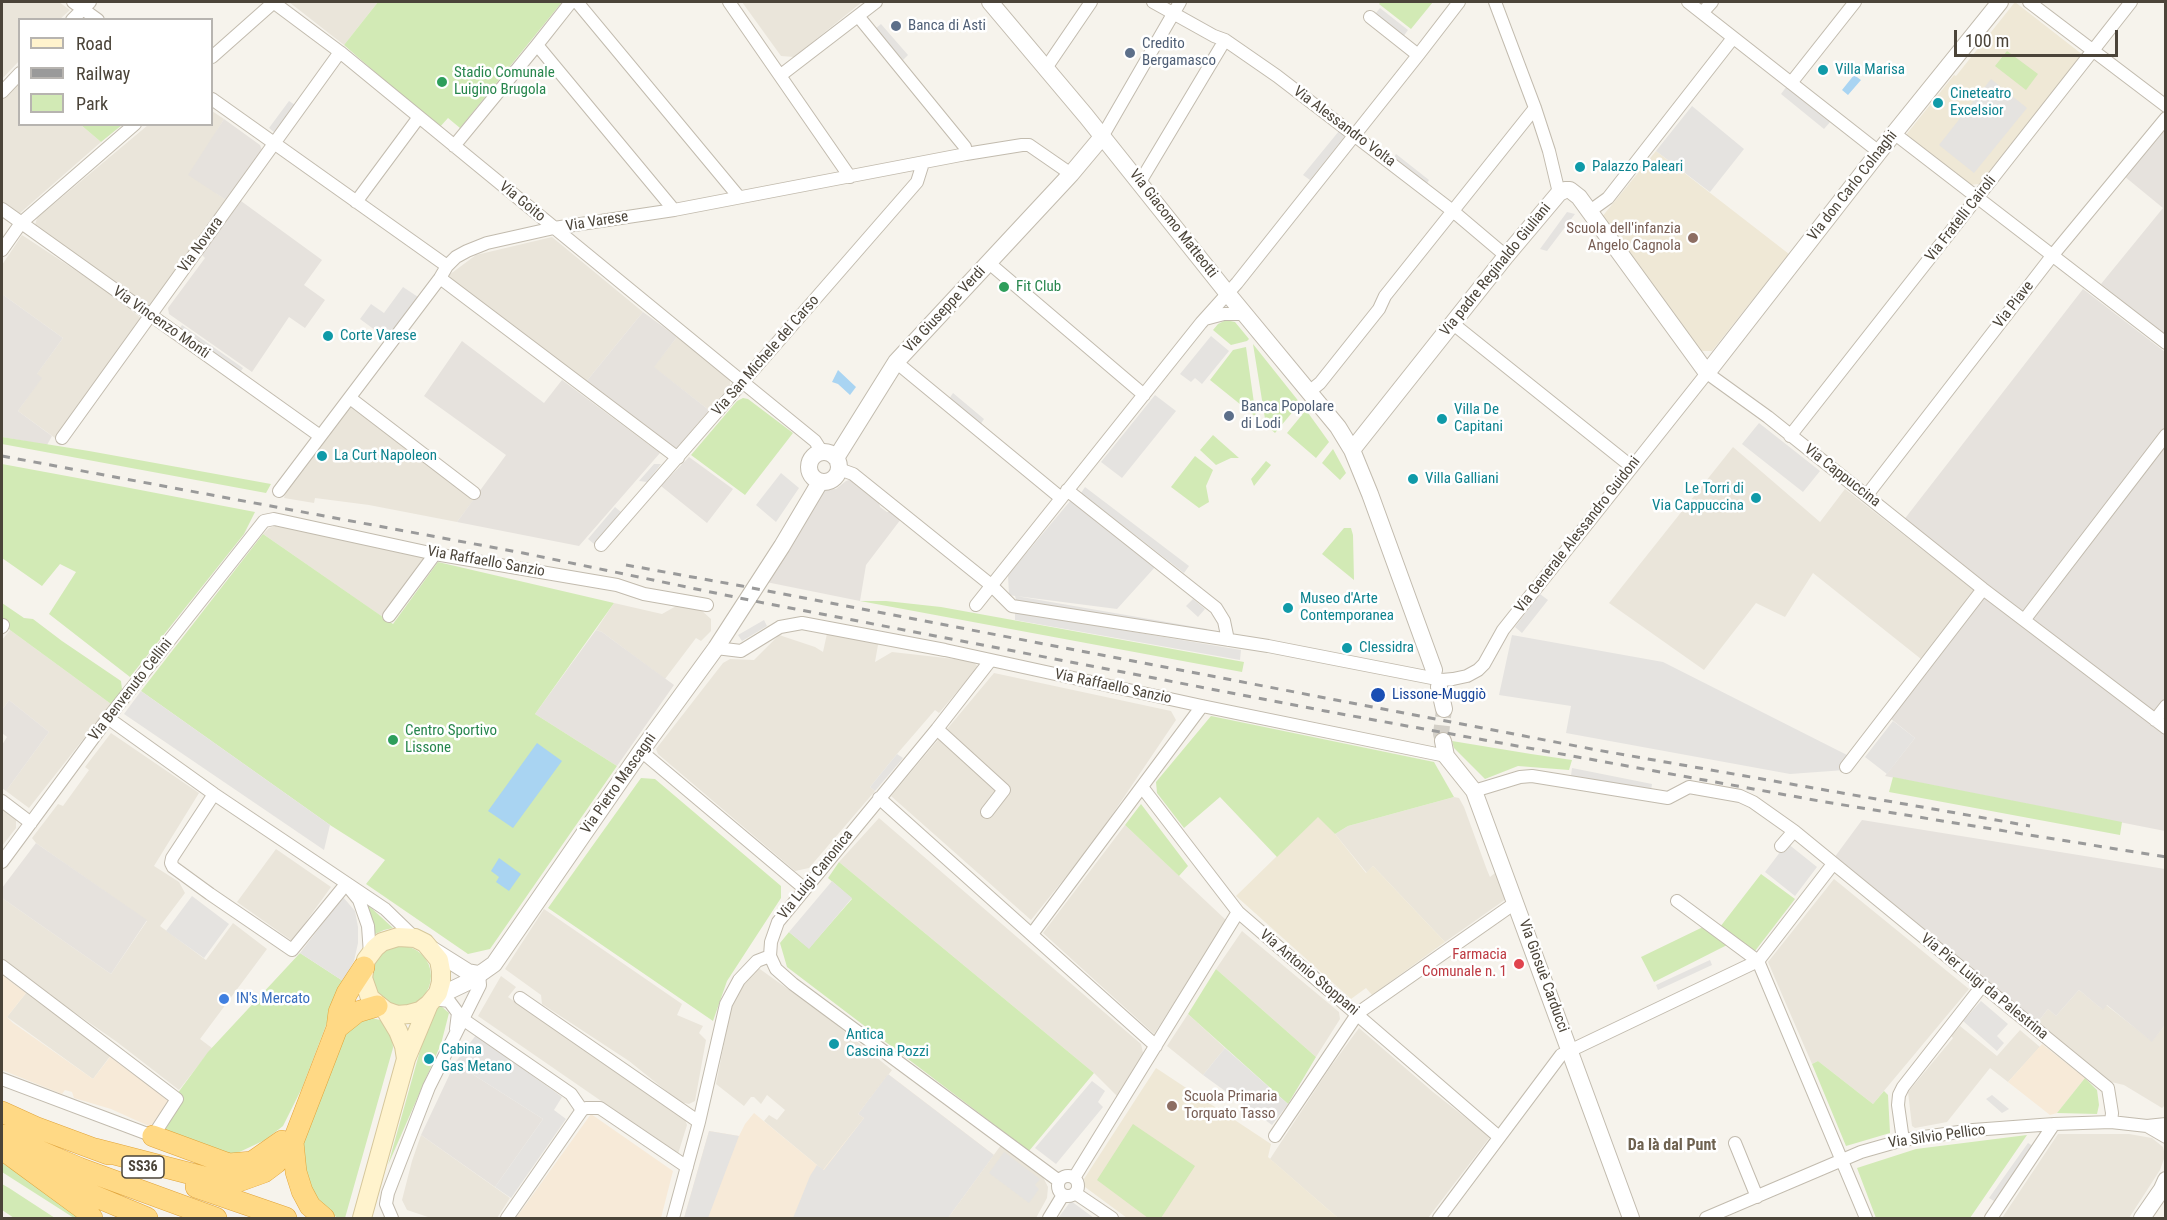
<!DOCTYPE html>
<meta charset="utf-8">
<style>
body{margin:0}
#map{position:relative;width:2167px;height:1220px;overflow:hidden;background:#f6f3ec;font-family:"Roboto Condensed",sans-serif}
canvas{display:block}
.frame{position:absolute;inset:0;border:3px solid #4b4439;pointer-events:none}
.legend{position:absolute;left:18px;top:18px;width:195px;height:108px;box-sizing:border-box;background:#fff;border:2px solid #b7b4b0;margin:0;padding:8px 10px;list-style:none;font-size:18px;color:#4b4439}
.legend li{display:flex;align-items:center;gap:12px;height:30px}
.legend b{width:30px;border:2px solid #b7b4b0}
.scale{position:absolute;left:1954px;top:30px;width:164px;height:27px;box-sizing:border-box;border:3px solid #4b4439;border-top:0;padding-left:8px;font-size:18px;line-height:21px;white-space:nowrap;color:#4b4439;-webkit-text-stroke:4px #fff;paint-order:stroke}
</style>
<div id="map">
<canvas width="2167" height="1220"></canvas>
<div class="frame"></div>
<ul class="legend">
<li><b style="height:8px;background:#fff3cd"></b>Road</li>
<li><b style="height:8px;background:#9a9a9a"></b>Railway</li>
<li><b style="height:16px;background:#d2eab5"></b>Park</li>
</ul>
<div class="scale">100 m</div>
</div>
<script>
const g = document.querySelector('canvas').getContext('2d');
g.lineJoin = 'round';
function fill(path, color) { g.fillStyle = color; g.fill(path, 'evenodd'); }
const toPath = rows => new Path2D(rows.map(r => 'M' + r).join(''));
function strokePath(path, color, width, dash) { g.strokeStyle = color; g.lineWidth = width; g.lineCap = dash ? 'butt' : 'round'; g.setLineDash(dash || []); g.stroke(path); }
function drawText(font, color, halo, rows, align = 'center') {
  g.font = font + ' "Roboto Condensed",sans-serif'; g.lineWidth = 5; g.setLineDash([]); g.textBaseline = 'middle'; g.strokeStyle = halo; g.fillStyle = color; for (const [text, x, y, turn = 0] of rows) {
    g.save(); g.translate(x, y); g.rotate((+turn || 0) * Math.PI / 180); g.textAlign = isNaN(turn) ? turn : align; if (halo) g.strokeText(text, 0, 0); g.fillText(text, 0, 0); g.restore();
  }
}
fill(toPath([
 [2,2,59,2,70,10,60,19,20,20,19,61,2,79],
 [289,2,378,2,344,45],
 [742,2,862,2,794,57,781,56],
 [19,81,20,124,81,125,101,142,19,214,2,201,2,99],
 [212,111,224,119,215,134,216,193,226,200,205,227,149,307,35,225,37,218,148,125,212,124],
 [22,235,101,287,141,318,55,438,18,411,41,378,36,375,63,338,2,294,2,265],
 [552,237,643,312,585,383,452,282,449,275,476,255],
 [677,337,730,379,730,386,709,410,653,367],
 [353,404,475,498,457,522,369,505,315,498,314,503,284,498,287,489],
 [1733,447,1820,522,1845,489,1974,590,1921,659,1813,573,1785,617,1756,603,1704,670,1609,603],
 [278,525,426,557,384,618,263,534,269,528],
 [614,603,662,614,678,605,701,610,711,619,711,631,701,641,696,638,665,679,602,632,596,630],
 [828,629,879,639,875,662,892,652,973,661,978,667,939,713,935,710,897,754,870,787,875,791,809,868,795,871,658,754,656,749,723,663,730,659,754,660,779,635,815,647,823,652],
 [10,630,111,704,29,808,6,791,49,732,9,700,2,710,2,640],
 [994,673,1171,711,1176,720,1093,843,1031,920,891,796],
 [111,733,199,793,154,866,179,882,185,893,160,926,206,960,233,923,267,949,200,1039,212,1048,179,1090,117,1042,2,962,2,898,111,974,147,921,36,843,32,838,58,804,63,806,89,770,85,767],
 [1454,797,1459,798,1464,807,1487,870,1490,877,1495,873,1506,899,1445,942,1373,866,1367,873,1335,834,1348,826],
 [2,809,16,820,16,828,2,846],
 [879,818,1141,1044,1143,1053,1117,1096,1094,1073,839,862],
 [1125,825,1227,921,1154,1034,1043,933],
 [276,849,331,887,292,941,237,902],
 [1834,879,1969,989,1873,1104,1818,1061,1812,1064,1768,962],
 [544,909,682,1004,677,1015,703,1026,699,1033,706,1040,695,1101,689,1104,680,1102,629,1061,542,1004,541,995,505,969],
 [1242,931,1339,1012,1340,1019,1316,1057,1216,969],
 [757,967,823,1014,892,1070,858,1114,864,1118,823,1170,764,1121,769,1115,777,1120,785,1110,767,1095,761,1104,754,1097,751,1097,744,1106,716,1084,731,1008,743,982],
 [501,976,516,987,508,997,685,1119,687,1125,678,1154,478,1016],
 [2079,990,2102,1009,2106,1005,2152,1041,2165,1025,2165,1105,2162,1108,2124,1085,2111,1082,2038,1022,2048,1009,2056,1016],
 [26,993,111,1055,93,1079,7,1017],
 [1188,1014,1225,1048,1203,1075,1167,1046],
 [1960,1026,1997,1056,2020,1030,2040,1047,2008,1082,1990,1068,1947,1122,1915,1128,1912,1126,1908,1092,1953,1038,1951,1036],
 [1359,1028,1433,1092,1490,1137,1428,1218,1338,1218,1270,1159,1329,1069],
 [2058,1134,2129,1134,2152,1138,2163,1147,2165,1156,2160,1170,2129,1218,2002,1218],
 [421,1135,510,1198,497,1218,431,1218,407,1210,402,1200,412,1161],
 [1001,1145,1042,1175,1048,1187,1047,1198,1036,1218,948,1218]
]), '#eae5da');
fill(toPath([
 [2,975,26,993,7,1017,13,1023,93,1079,110,1057,171,1102,155,1124,151,1127,111,1109,74,1098,72,1092,65,1090,62,1094,2,1070],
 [2042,1044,2085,1078,2057,1113,2050,1115,2008,1082],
 [888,1074,994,1155,948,1218,684,1218,709,1131,739,1136,745,1124,754,1113,823,1170,864,1118,858,1114],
 [591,1114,673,1171,661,1218,516,1218]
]), '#f7ead8');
fill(toPath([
 [224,119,260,145,262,150,226,200,188,175],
 [2165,129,2165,336,2101,284,2163,208,2124,176],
 [241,201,322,260,304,285,325,300,305,328,289,317,252,372,169,314,168,308,205,258,202,255],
 [2083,289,2165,352,2165,831,1885,776,1915,738,1891,719,1990,589,1903,521],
 [2,294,63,338,37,374,42,378,18,411,52,436,47,445,2,437],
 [643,312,677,337,654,367,709,410,676,449,585,383],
 [462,341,544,403,562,380,660,453,579,546,457,522,506,455,424,396],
 [689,457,733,489,707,523,661,486],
 [852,479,878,498,880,507,887,512,892,511,901,519,866,565,860,601,766,582,823,490,836,489,846,481],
 [596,630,602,632,674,685,617,766,535,714],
 [9,700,49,732,6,791,2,788,2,745,7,737,2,733,2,710],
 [1862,820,2165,869,2165,1025,2152,1042,2107,1005,2103,1010,2079,990,2056,1016,2048,1009,2038,1022,1834,858],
 [36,843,147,920,111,974,2,898,2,888],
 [455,1063,543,1119,495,1187,421,1135]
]), '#e6e2dd');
fill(toPath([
 [2015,2,2083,55,1979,184,1970,185,1905,136,1954,75,1956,76],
 [1656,151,1789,254,1712,351,1701,351,1601,218],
 [1318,816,1335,834,1366,873,1373,866,1445,942,1372,995,1366,988,1351,999,1236,896],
 [1156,1068,1271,1144,1268,1157,1338,1218,1127,1218,1085,1187,1084,1179]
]), '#efe8d6');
fill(toPath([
 [378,2,562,2,460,128,448,118,439,128,344,45],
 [1381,2,1433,2,1411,29,1379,4],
 [2007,51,2038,74,2026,90,1995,66],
 [81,125,122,125,101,142],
 [1226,320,1235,322,1249,339,1247,341,1231,345,1213,330,1218,324],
 [1253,344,1300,403,1275,433,1266,425],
 [1246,347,1256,417,1210,380,1233,350],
 [743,398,748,399,793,433,745,495,691,455,737,401],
 [1306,410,1329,442,1316,458,1287,433],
 [1213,435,1239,458,1231,458,1216,465,1200,450],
 [2,437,89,451,271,484,266,493,2,444],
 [1333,449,1346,473,1340,480,1322,463],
 [1195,456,1213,470,1206,486,1209,502,1199,508,1171,487],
 [1266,461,1271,465,1254,486,1251,479],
 [2,464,83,479,255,512,244,534,130,677,49,614,76,572,60,564,42,586,2,558],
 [1344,528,1351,528,1353,535,1354,580,1322,554],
 [263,534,393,624,438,562,614,603,535,714,617,766,490,949,468,954,366,884,385,860,330,825,141,691],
 [860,601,886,601,941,607,1244,662,1242,672],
 [2,603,24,618,33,619,62,641,121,681,122,689,115,701,111,704,10,630,2,622],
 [1211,716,1434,762,1454,797,1348,826,1335,834,1318,817,1277,857,1220,797,1184,828,1157,793,1156,782],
 [1452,741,1531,754,1572,760,1569,770,1518,766,1485,779,1454,748],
 [1893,777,2122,822,2120,835,1889,792],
 [641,778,655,779,781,886,781,898,727,981,713,1021,548,908],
 [1141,804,1188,866,1179,876,1125,825],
 [839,862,1094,1073,1029,1151,787,967,780,943,789,932,809,948,852,899,828,878],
 [1761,874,1795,899,1755,951,1720,927],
 [367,904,393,928,384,930,373,935],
 [1703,927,1727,945,1654,982,1641,957],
 '371 976a30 30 0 1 1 60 0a30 30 0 1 1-60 0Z',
 [300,953,343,981,302,1088,283,1126,265,1140,233,1155,159,1129,155,1124,208,1052],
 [1216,969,1316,1057,1288,1104,1188,1014],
 [441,1006,449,1013,441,1044,388,1165,430,1015,436,1007],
 [368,1017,380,1020,392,1034,393,1048,345,1218,338,1218,321,1207,309,1190,301,1147,345,1027],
 [1818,1061,1873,1104,1884,1091,1888,1095,1890,1133,1846,1146,1812,1064],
 [2085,1078,2097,1090,2099,1105,2097,1114,2057,1113],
 [1133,1124,1195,1166,1161,1218,1148,1218,1097,1180],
 [2027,1135,1970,1218,1876,1218,1857,1168,1916,1149],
 [2,1163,62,1200,85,1218,74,1218,2,1172],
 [2,1184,9,1188,55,1218,14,1218,2,1210]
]), '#d2eab5');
fill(toPath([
 [1380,8,1408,30,1403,37,1375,14],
 [881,24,908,55,903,60,875,29],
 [1991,79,2027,108,1974,173,1939,145],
 [1787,86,1831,121,1824,129,1781,94],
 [289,101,295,105,275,133,269,128],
 [1692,106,1744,149,1710,192,1656,151],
 [1339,131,1345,136,1310,180,1303,175],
 [1396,154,1429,180,1426,185,1393,159],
 [1567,212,1575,214,1547,251,1540,249],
 [403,287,418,297,387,339,360,319,371,304,384,313],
 [182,325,243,368,239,374,178,331],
 [1211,336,1229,351,1202,384,1195,378,1191,382,1180,374],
 [953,393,984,419,980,425,949,399],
 [1155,395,1176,411,1122,478,1101,462],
 [1759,423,1820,471,1803,492,1742,444],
 [654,464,661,464,647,482,639,481],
 [781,473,799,488,776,522,756,505],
 [1085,487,1189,566,1184,573,1081,493],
 [1071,500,1156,566,1117,609,1016,596,1207,629,1209,638,1017,603,1015,596,1009,595,1008,575],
 [615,507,621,512,594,544,588,539],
 [1540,594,1548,600,1522,633,1515,627],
 [1193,599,1205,609,1198,617,1186,606],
 [1015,612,1241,650,1240,660,1015,620],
 [764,620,767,626,742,641,738,635],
 [1512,635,1663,662,1849,756,1845,770,1790,774,1566,733,1571,706,1499,695],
 [141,691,330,825,324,850,124,714],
 [1893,721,1915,738,1887,774,1865,757],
 [897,754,903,758,875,791,870,787],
 [1572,768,1652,784,1651,791,1571,776],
 [1787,843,1817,867,1795,896,1765,872],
 [832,881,852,898,809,949,789,932],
 [192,896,229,924,204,958,166,931],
 [343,897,355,911,358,927,358,943,354,961,343,981,300,953],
 [1710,960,1712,965,1658,990,1656,985],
 [1981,1001,2008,1024,1997,1036,2004,1043,1997,1051,1963,1021],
 [476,1035,562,1097,554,1110,566,1119,511,1198,495,1187,543,1119,455,1063],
 [1225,1048,1288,1104,1272,1125,1203,1075],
 [888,1074,994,1155,948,1218,793,1218,810,1176,817,1165,824,1170,864,1118,858,1114],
 [1092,1081,1105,1091,1098,1102,1103,1107,1056,1164,1035,1148],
 [1992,1095,2009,1109,2002,1113,1986,1099],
 [709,1131,739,1136,708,1218,684,1218],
 [2028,1143,2033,1146,1994,1201,1989,1198],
 [1004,1152,1040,1179,1035,1185,1039,1189,1029,1203,989,1173],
 [1071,1201,1094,1218,1058,1218]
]), '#e5e3e0');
fill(toPath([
 [1854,75,1861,80,1848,95,1842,90],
 [838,370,856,387,850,395,838,384,832,382],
 [537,743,562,761,513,828,488,811],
 [499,858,521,874,509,891,496,882,499,877,491,871]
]), '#a9d4f2');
strokePath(toPath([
 [1443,741,1441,734,1444,709]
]), '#d4d0c8', 16, [16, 8]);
const minor = toPath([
 [73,2,98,20],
 [273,2,340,52,729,371,815,441,822,452],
 [577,2,739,197],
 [729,2,850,177],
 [1153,2,1214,36,1225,40,1277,76,1454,212,1506,256],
 [1495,2,1535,108,1549,151,1559,193],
 [1688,2,1879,152],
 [2029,2,2166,106],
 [1702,13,1712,2],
 [858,16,965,147,966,154],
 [1370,17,1418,55],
 [72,20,90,2],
 [537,45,674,210],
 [212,57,274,2],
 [1046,68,1091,2],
 [781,75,876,2],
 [1791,83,1855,2],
 [2,92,20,73],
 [212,99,447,266],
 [1895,134,2166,343],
 [1102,137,1180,2],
 [454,146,537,45,571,2],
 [1140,182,1225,40],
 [356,202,419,117],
 [2,209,320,436],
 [1590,211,1608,198,1733,38],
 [2,250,21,223,135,124],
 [989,263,1144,395],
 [440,278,678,458],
 [1205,319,1224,314,1244,314],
 [1452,323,1632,467],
 [896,362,1061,498],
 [1309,392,1320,383,1379,309,1385,296,1535,108],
 [350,398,474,493],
 [1790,436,2131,2],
 [62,438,340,52],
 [839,469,853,474,991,585,1012,606,1268,646,1442,680,1453,679,1467,676,1478,670,1484,664,1503,630,1707,373,1768,417,1983,589,2166,728],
 [1067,490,1216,608,1224,621,1228,640],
 [279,491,440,278,447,266,456,257,467,251,487,243,554,228,674,210,966,154,1022,145,1029,145,1071,174],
 [1867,495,2052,256,2166,118],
 [601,545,917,182,923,163],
 [976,605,1201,323,1237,283,1419,54,1459,2],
 [389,616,435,554],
 [2025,619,2166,435],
 [2,627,3,625],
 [716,648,741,651,780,627,802,623,945,650,1202,706,1446,756],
 [990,661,937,729,778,922,771,942,770,956,776,969,793,984,1059,1181],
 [108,718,214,794,385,909,415,938],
 [2155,720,2166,706],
 [937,729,1004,790,987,812],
 [641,751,805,889],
 [1846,767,1983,589],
 [1142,787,1238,912,1499,1137],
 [1474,791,1520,777,1532,776,1668,798,1689,787,1740,796,1753,802,1794,831],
 [214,794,172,858,171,863,173,867,210,894,292,950,346,884],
 [879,798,1156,1046],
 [2,801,31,823],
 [1781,846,1794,831,2108,1088,2112,1113,2111,1122],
 [2,862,108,718,264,521,274,519,435,554,617,585,644,594,707,605],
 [350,889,359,900,368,926,370,954],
 [1677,901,1758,961,1866,1218],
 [1032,934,1202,706],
 [2,966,177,1099,153,1136,2,1079],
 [520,998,699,1122],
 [434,999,449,1001,458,1013,456,1029],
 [464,1020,571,1094,582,1110],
 [2147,1126,2166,1137],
 [1275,1136,1358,1013,1515,903],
 [1903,1140,1898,1105,1899,1095,1903,1087,1982,986],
 [1735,1143,1757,1197],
 '1058 1186a10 10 0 1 1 20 0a10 10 0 1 1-20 0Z',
 [1074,1178,1238,912],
 [1075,1193,1112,1218],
 [392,1218,386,1204,388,1193,429,1087,480,985,479,974],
 [507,1218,582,1110,586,1108,600,1108,687,1167],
 [673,1218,699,1122,726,1004,739,980,757,961,770,956],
 [1049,1218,1063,1195],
 [1439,1218,1561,1055,1758,961,1833,864],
 [1706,1218,1861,1152,1903,1140,1973,1130,2054,1124,2111,1122,2147,1126,2166,1124],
 [1991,1218,2054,1124]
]);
const tertiary = toPath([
 [990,2,1086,116,1228,294,1338,427,1352,450,1370,494,1434,670],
 [1352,450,1506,256,1559,193,1565,190,1570,190,1579,197,1707,373,1879,152,2000,2],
 '809 467a15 15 0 1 1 30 0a15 15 0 1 1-30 0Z',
 [836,458,896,362,1071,174,1102,137],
 [1439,687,1444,709],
 [1443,741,1446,756,1474,791,1631,1218],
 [433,950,468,972,479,974],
 [438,993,447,992,470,981,494,964,641,751,716,648,782,546,820,482],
 [2142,1218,2162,1189,2166,1180]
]);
const secondary = toPath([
 [386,1011,397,1015,409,1014,420,1011,429,1004,438,993,441,982,441,971,439,960,425,943,415,938,398,937,382,942,375,948,366,960,363,978,370,998,386,1011,398,1031,404,1046,406,1059],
 [362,1218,406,1059,429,1004]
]);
const trunk = toPath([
 [337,1028,357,1012,377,1006],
 [2,1112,35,1127,108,1154],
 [2,1135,79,1168,216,1218],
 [153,1136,229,1164,252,1162,282,1141],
 [293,1142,296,1172,302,1191,310,1206,324,1218],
 [2,1149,85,1210,92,1218],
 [95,1149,219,1181,239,1181,264,1172,276,1163,293,1142,337,1028,339,1012,347,993,364,967],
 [32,1170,147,1218],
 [196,1187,286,1218]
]);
strokePath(minor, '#c2bbae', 14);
strokePath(tertiary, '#c2bbae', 18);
strokePath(secondary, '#d6c79b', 20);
strokePath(trunk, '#e0a43c', 22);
strokePath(minor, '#fff', 12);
strokePath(tertiary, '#fff', 16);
strokePath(secondary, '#fff3cd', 18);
strokePath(trunk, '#ffd985', 21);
strokePath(toPath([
 [2,456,523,553,754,601,1325,711,1825,802,2166,857],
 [626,565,742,586,1597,750,2030,826]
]), '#9a9a9a', 3, [8, 8]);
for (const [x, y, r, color] of [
 [896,26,6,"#5c6f8a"],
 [1130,53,6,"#5c6f8a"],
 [1823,70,6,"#0f9aa8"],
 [442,82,6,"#2e9e5b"],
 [1938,103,6,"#0f9aa8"],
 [1580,167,6,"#0f9aa8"],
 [1693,238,6,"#8d6e63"],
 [1004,287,6,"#2e9e5b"],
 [328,336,6,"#0f9aa8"],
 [1229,416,6,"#5c6f8a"],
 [1442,419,6,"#0f9aa8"],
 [322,456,6,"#0f9aa8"],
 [1413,479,6,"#0f9aa8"],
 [1756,498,6,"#0f9aa8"],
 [1288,608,6,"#0f9aa8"],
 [1347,648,6,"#0f9aa8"],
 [1378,695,8,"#1a4fb4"],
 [393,740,6,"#2e9e5b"],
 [1519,964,6,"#e0444e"],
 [224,999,6,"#3f7fe0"],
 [834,1044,6,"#0f9aa8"],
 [429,1059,6,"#0f9aa8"],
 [1172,1106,6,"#8d6e63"]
]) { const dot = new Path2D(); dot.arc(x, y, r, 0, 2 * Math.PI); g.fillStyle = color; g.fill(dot); strokePath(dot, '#fff', 2); }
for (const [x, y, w] of [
 [143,1167,42]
]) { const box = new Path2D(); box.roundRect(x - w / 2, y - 11, w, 22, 4.5); g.fillStyle = '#fff'; g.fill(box); strokePath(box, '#4b4439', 1.5); }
drawText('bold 14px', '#4b4439', null, [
 ["SS36",143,1167]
]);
drawText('15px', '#4e5e75', '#fff', [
 ["Banca di Asti",908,26],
 ["Credito",1142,44],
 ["Bergamasco",1142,61],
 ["Banca Popolare",1241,407],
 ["di Lodi",1241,424]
], 'left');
drawText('15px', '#0d838f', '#fff', [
 ["Villa Marisa",1835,70],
 ["Cineteatro",1950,94],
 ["Excelsior",1950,111],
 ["Palazzo Paleari",1592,167],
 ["Corte Varese",340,336],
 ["Villa De",1454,410],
 ["Capitani",1454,427],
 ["La Curt Napoleon",334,456],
 ["Villa Galliani",1425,479],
 ["Le Torri di",1744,489,"right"],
 ["Via Cappuccina",1744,506,"right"],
 ["Museo d'Arte",1300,599],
 ["Contemporanea",1300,616],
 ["Clessidra",1359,648],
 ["Antica",846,1035],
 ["Cascina Pozzi",846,1052],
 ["Cabina",441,1050],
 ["Gas Metano",441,1067]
], 'left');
drawText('15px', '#27864d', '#fff', [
 ["Stadio Comunale",454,73],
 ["Luigino Brugola",454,90],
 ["Fit Club",1016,287],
 ["Centro Sportivo",405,731],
 ["Lissone",405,748]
], 'left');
drawText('15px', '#4b4439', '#fff', [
 ["Via Alessandro Volta",1344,127,37],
 ["Via don Carlo Colnaghi",1853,186,-52],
 ["Via Goito",522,202,39],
 ["Via Fratelli Cairoli",1961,219,-52],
 ["Via Varese",597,222,-9],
 ["Via Giacomo Matteotti",1173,224,52],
 ["Via Novara",201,245,-54],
 ["Via padre Reginaldo Giuliani",1496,270,-51],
 ["Via Piave",2014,305,-52],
 ["Via Giuseppe Verdi",945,310,-47],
 ["Via Vincenzo Monti",161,323,35],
 ["Via San Michele del Carso",766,356,-49],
 ["Via Cappuccina",1842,476,38],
 ["Via Generale Alessandro Guidoni",1578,535,-52],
 ["Via Raffaello Sanzio",486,562,10],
 ["Via Raffaello Sanzio",1113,687,12],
 ["Via Benvenuto Cellini",131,690,-52],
 ["Via Pietro Mascagni",619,784,-55],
 ["Via Luigi Canonica",816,875,-51],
 ["Via Antonio Stoppani",1309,973,40],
 ["Via Giosuè Carducci",1543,976,70],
 ["Via Pier Luigi da Palestrina",1984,987,39],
 ["Via Silvio Pellico",1937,1137,-8]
]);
drawText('15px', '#785e54', '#fff', [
 ["Scuola dell'infanzia",1681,229],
 ["Angelo Cagnola",1681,246],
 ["Scuola Primaria",1184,1097,"left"],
 ["Torquato Tasso",1184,1114,"left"]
], 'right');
drawText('15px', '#164399', '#fff', [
 ["Lissone-Muggiò",1392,695]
], 'left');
drawText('15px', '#be3a42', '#fff', [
 ["Farmacia",1507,955],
 ["Comunale n. 1",1507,972]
], 'right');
drawText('15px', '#366cbe', '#fff', [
 ["IN's Mercato",236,999]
], 'left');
drawText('bold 16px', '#6e6250', '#fff', [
 ["Da là dal Punt",1672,1146]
]);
</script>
